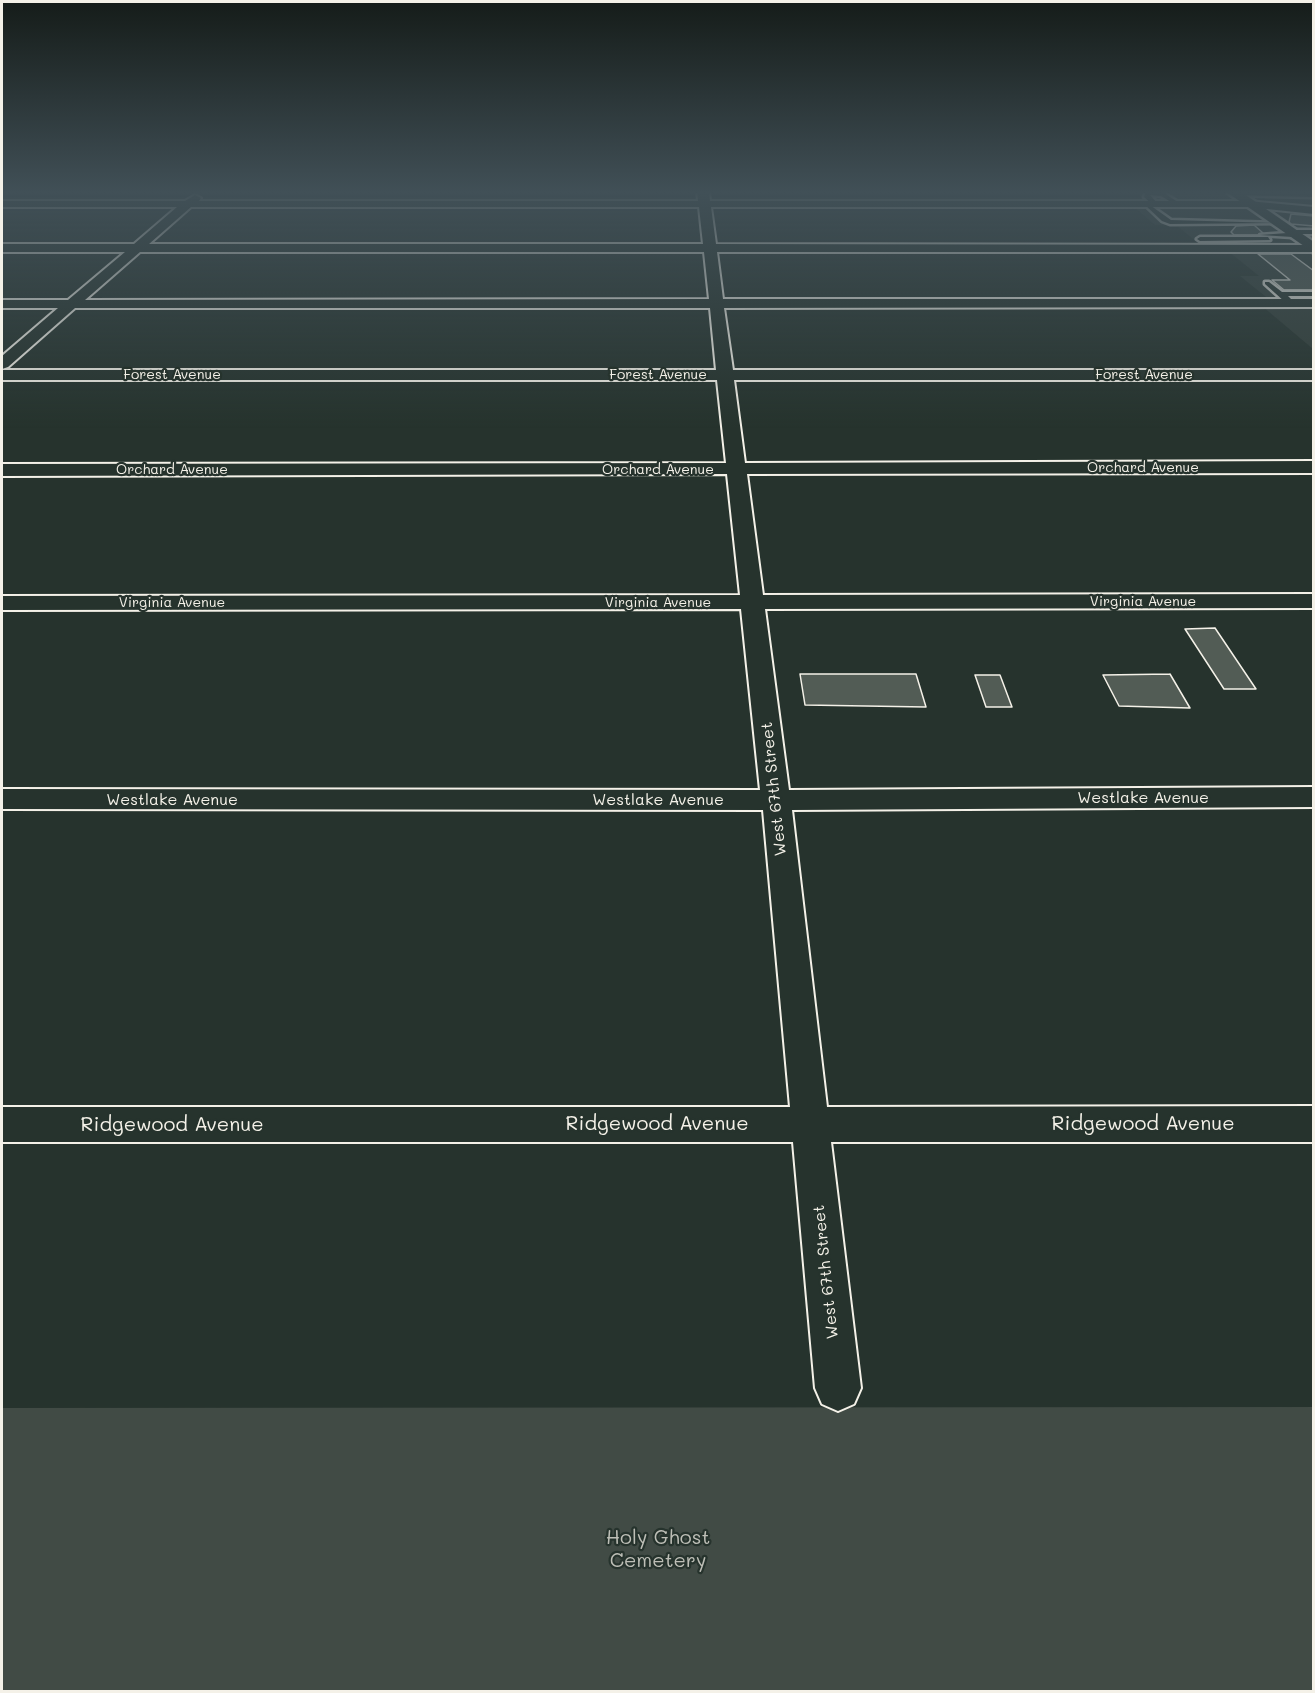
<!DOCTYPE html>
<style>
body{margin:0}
#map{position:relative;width:1315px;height:1693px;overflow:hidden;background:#26332d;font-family:Mali,sans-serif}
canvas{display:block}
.frame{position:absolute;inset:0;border:3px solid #f4f1e8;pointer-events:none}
</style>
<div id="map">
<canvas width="1315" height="1693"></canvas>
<div class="frame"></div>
</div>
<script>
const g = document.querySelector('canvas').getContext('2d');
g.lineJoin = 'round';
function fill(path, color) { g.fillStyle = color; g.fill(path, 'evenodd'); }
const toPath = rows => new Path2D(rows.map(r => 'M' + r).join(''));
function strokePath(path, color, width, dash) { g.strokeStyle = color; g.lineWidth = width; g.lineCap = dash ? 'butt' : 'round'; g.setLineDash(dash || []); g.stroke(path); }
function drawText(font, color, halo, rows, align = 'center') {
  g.font = font + ' Mali,sans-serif'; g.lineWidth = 4.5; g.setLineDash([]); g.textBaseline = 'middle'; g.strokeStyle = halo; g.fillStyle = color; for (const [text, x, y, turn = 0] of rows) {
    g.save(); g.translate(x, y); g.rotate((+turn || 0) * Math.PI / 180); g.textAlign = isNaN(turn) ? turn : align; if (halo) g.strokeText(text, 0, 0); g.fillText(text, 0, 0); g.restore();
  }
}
fill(toPath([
 [1134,191,1227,191,1247,205,1313,212,1313,349,1262,306,1276,305,1240,276,1259,276,1218,243,1198,243,1176,225,1155,225,1135,208,1227,207,1151,205],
 [1253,191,1313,191,1313,208,1271,203]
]), '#333f39');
fill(toPath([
 [1313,1407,1313,1691,2,1691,2,1408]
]), '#414b45');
const building = toPath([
 [1291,214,1314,216,1314,226,1291,224,1289,222,1291,214],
 [1254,225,1263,233,1258,235,1234,235,1231,232,1236,226,1254,225],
 [1258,254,1291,254,1314,271,1314,290,1284,290,1272,280,1290,280,1258,254],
 [1215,628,1256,689,1224,689,1185,629,1215,628],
 [800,674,916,674,926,707,805,705,800,674],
 [1170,674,1190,708,1119,706,1103,675,1170,674],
 [975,675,1000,675,1012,707,986,707,975,675]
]);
fill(building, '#525c55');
strokePath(building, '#f4f1e8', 1.5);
const lane = toPath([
 [1146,192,1164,193,1181,204,1176,205,1161,196,1150,195,1158,204,1153,205,1144,197,1146,192],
 [1314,193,1314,197,1232,195,1235,193,1314,193],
 [1143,203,1147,203,1171,220,1278,223,1170,224,1162,221,1143,203],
 [1289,230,1314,230,1314,234,1295,234,1293,237,1260,235,1287,233,1289,230],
 [1268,237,1270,240,1200,241,1197,239,1200,237,1268,237],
 [1265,282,1269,282,1282,292,1314,292,1314,296,1288,296,1292,300,1285,302,1265,284,1265,282]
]);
const street = toPath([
 [697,191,709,191,710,201,1248,201,1314,207,1314,214,1248,207,711,207,716,244,1314,245,1312,252,717,252,723,299,1314,299,1314,307,724,308,733,370,1314,370,1314,380,734,380,745,463,1314,461,1314,473,747,474,763,595,1314,594,1314,608,765,609,789,790,1314,787,1314,807,792,810,827,1107,1314,1106,1314,1142,831,1142,861,1388,854,1404,838,1411,822,1404,815,1388,793,1142,2,1142,2,1107,790,1107,763,810,2,809,2,789,760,790,741,609,2,610,2,596,740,595,727,474,2,476,2,464,726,463,717,380,2,380,2,370,716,370,710,308,75,308,8,367,2,369,2,356,58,308,2,308,2,300,68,300,125,252,2,252,2,244,134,244,177,207,2,207,2,201,185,201,195,195,201,198,199,201,698,201,697,191],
 [191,207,699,207,703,244,149,244,191,207],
 [140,252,704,252,709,299,85,300,140,252]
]);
const primary = toPath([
 [1225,191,1240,191,1314,242,1314,253,1225,191]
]);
strokePath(lane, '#f4f1e8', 5);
strokePath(street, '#f4f1e8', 4);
strokePath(primary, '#f4f1e8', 5);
fill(lane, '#26332d');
fill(street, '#26332d');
fill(primary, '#26332d');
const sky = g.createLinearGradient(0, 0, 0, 428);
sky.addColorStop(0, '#151c19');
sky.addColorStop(0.45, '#415057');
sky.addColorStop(1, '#41505700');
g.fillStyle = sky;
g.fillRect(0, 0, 1315, 428);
drawText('14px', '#f4f1e8', '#26332d', [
 ["Forest Avenue",172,375],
 ["Forest Avenue",658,375],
 ["Forest Avenue",1144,375],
 ["Orchard Avenue",1143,468],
 ["Orchard Avenue",172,470],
 ["Orchard Avenue",658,470],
 ["Virginia Avenue",1143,602],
 ["Virginia Avenue",172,603],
 ["Virginia Avenue",658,603]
]);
drawText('16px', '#f4f1e8', '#26332d', [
 ["West 67th Street",774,789,-96],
 ["Westlake Avenue",1143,798],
 ["Westlake Avenue",172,800],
 ["Westlake Avenue",658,800],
 ["West 67th Street",826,1272,-96]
]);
drawText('20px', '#f4f1e8', '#26332d', [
 ["Ridgewood Avenue",657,1124],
 ["Ridgewood Avenue",1143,1124],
 ["Ridgewood Avenue",172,1125]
]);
drawText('20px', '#bebfb7', '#26332d', [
 ["Holy Ghost",658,1538],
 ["Cemetery",658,1561]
]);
</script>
